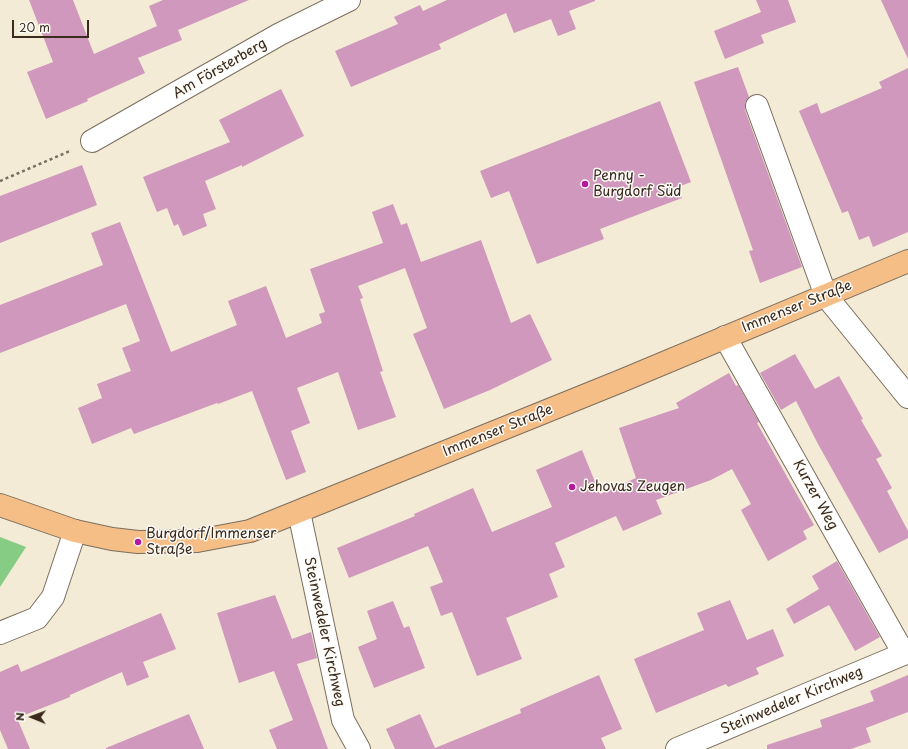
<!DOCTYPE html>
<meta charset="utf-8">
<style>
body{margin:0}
#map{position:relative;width:908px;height:749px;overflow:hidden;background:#f3ebd5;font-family:"Playpen Sans",sans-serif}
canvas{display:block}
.north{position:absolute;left:12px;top:697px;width:40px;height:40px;-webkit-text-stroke:3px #fdfcf7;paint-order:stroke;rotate:271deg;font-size:11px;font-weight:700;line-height:16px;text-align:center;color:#3b2a1e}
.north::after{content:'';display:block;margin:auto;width:14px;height:18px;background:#3b2a1e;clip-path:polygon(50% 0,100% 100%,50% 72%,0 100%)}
.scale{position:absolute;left:12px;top:20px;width:77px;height:18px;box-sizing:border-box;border:2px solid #3b2a1e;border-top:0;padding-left:5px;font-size:12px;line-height:14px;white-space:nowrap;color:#3b2a1e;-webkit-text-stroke:3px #fdfcf7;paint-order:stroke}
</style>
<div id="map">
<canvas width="908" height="749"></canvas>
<div class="north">N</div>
<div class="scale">20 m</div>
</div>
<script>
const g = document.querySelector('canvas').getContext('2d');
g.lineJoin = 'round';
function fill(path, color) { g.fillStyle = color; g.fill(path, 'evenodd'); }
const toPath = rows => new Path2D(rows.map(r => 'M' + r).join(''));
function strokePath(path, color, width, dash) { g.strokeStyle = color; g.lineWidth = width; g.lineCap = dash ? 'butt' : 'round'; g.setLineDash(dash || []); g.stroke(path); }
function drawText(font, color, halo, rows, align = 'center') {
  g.font = font + ' "Playpen Sans",sans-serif'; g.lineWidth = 3; g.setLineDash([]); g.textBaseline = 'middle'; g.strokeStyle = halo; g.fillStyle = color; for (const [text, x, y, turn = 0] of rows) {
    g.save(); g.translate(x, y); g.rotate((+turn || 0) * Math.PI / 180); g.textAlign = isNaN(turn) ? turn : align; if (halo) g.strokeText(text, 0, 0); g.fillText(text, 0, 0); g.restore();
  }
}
fill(toPath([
 [0,537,26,547,0,587]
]), '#87cc85');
fill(toPath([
 [29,0,73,0,94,54,157,26,149,6,163,0,249,0,178,30,182,40,138,58,145,73,87,99,88,101,46,119,27,72,53,62],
 [447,0,595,0,595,1,569,11,576,29,558,36,551,19,514,33,506,13,439,44,441,49,351,87,335,51,398,24,394,17,420,5,423,11],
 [756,0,788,0,796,22,761,35,764,43,725,59,714,31,761,12],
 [881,0,908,0,908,59],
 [738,67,749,97,745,103,745,110,802,267,760,283,749,251,753,250,694,82],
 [908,68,908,232,873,247,869,236,859,240,848,211,842,213,799,111,817,103,821,114,882,88,879,82],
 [281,89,304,136,242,167,242,165,205,181,216,209,203,214,207,226,183,236,178,224,174,226,167,208,157,212,143,177,230,142,219,120],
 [660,101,691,182,678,187,682,198,600,229,604,239,537,264,509,191,491,198,480,171],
 [82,165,97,205,0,243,0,196],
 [393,204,401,225,407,223,421,262,481,240,511,323,530,314,552,360,490,390,444,409,413,334,427,328,405,268,358,286,363,298,360,299,383,371,380,372,396,417,358,430,338,372,297,388,310,423,291,431,306,472,286,480,252,391,218,404,217,403,134,434,131,428,92,444,78,408,102,398,97,384,131,371,122,348,140,341,126,304,0,353,0,305,103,265,91,233,120,222,171,352,237,325,228,301,266,286,286,338,322,323,319,314,325,312,310,269,383,243,372,212],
 [795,354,815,389,839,376,863,419,861,420,882,456,876,459,892,488,887,491,908,531,908,538,879,553,818,444,796,401,781,410,760,373],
 [729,373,736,386,738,385,759,422,757,423,814,525,803,531,807,539,768,561,741,510,751,504,732,469,711,480,656,500,662,514,623,531,616,516,555,543,565,567,549,574,558,597,506,618,522,659,477,676,452,612,441,616,430,587,443,582,428,546,349,578,337,548,415,516,414,514,473,488,492,532,552,507,536,470,582,450,600,494,636,478,619,428,679,408,676,403],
 [837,561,880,637,855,651,829,605,794,624,786,609,819,589,812,576],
 [275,595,292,639,311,632,317,658,297,664,328,749,277,749,269,730,293,720,274,671,239,683,217,613],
 [730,600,747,640,773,629,784,656,756,668,759,674,728,687,726,684,656,713,634,659,704,630,697,613],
 [393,601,404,628,409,626,425,668,374,688,358,647,377,639,367,611],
 [161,613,176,649,143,662,149,677,127,686,122,672,70,695,70,697,17,718,30,749,8,749,0,730,0,672,18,664,21,672],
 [599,675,622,729,601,738,606,749,395,749,386,729,420,714,435,748,521,713,520,709],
 [908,675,908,712,866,728,871,742,851,749,767,749,767,745,822,727,820,720,874,701,870,691],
 [189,714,204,749,106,749,106,748]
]), '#cf98bc');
const minor = toPath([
 [757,106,826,296,908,397],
 [92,141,280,34,349,0],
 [725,337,904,654],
 [299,512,343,720,359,749],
 [0,633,37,618,53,597,75,531],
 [677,749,908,652]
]);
const major = toPath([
 [0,505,75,531,112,539,138,542,197,541,250,531,621,381,908,261]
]);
strokePath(minor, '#7b6e5e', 24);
strokePath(major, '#7b6e5e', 24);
strokePath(toPath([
 [0,181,70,151]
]), '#7b6e5e', 2.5, [3, 3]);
strokePath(minor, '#fff', 22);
strokePath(major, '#f6be87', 22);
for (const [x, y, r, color] of [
 [585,184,4,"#b5179e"],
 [572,487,4,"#b5179e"],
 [138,542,4,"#b5179e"]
]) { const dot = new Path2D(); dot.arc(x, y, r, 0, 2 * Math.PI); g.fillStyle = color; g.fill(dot); strokePath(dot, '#fdfcf7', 1.5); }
drawText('14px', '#3b2a1e', '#fdfcf7', [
 ["Am Försterberg",220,69,-30],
 ["Immenser Straße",797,307,-22],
 ["Immenser Straße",498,431,-22],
 ["Kurzer Weg",815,495,61],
 ["Steinwedeler Kirchweg",324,632,78],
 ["Steinwedeler Kirchweg",792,701,-23]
]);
drawText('14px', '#3b2a1e', '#fdfcf7', [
 ["Penny -",593,176],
 ["Burgdorf Süd",593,192],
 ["Jehovas Zeugen",580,487],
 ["Burgdorf/Immenser",146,534],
 ["Straße",146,550]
], 'left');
</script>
